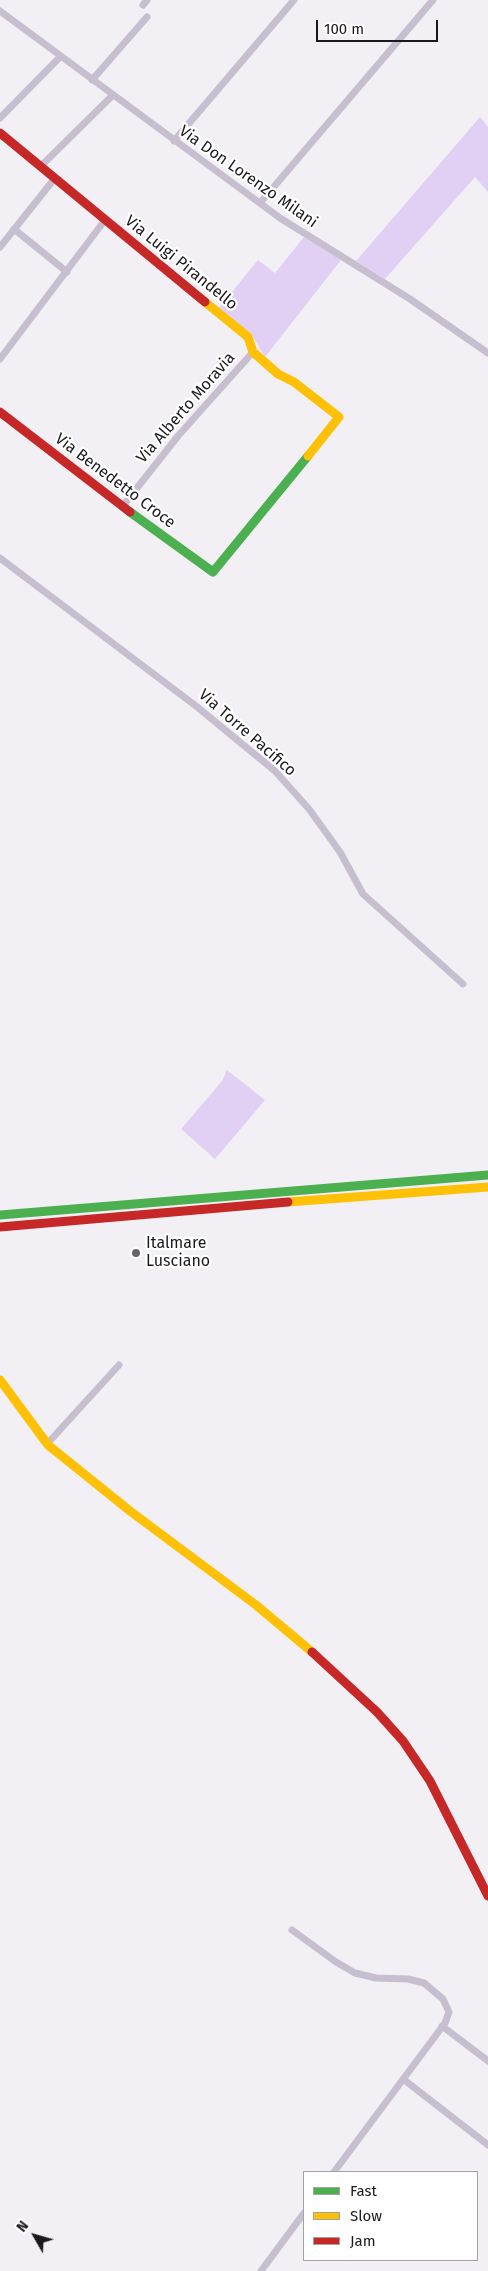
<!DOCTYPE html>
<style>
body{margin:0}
#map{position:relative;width:488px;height:2271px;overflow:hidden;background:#f2f0f5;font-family:"Fira Sans",sans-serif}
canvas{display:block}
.legend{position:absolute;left:303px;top:2171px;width:175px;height:90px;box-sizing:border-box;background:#fff;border:1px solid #a3a3a4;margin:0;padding:6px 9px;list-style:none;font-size:15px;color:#1a191c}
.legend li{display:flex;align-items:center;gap:10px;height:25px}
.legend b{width:25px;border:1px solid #a3a3a4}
.north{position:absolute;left:10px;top:2211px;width:50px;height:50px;-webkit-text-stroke:4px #fff;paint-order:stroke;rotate:308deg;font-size:14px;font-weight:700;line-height:20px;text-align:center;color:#1a191c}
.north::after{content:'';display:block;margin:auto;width:18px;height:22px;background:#1a191c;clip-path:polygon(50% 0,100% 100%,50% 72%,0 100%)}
.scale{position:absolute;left:316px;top:20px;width:122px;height:22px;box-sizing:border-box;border:2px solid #1a191c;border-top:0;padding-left:6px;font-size:15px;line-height:18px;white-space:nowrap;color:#1a191c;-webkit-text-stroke:4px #fff;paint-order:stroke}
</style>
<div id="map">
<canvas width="488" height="2271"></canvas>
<ul class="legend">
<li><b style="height:6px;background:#4caf50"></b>Fast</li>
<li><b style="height:6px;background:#ffc107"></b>Slow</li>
<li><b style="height:6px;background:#c62828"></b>Jam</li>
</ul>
<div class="north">N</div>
<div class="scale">100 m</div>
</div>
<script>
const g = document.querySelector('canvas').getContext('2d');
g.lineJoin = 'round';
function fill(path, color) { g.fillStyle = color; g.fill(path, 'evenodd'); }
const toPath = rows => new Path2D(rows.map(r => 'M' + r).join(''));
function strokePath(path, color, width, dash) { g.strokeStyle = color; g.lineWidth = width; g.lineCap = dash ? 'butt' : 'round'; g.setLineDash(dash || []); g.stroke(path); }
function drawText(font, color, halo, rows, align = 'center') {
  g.font = font + ' "Fira Sans",sans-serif'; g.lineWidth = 4.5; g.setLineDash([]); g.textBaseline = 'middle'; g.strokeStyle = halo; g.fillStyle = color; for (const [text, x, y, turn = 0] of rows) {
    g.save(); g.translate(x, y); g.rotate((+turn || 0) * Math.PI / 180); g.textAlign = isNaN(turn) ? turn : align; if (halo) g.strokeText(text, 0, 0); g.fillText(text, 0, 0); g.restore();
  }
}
fill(toPath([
 [480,117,488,127,488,192,475,177,385,279,356,261],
 [304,237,341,260,265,357,253,337,218,309,258,260,275,273],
 [227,1070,265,1100,215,1159,181,1129,222,1081]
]), '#e1d0f3');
strokePath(toPath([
 [143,5,147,0],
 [0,11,280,218,410,299,488,353],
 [92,80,147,17],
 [0,118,60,57],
 [174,141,294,0],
 [41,166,113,95],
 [260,203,433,0],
 [14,229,67,272],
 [0,247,55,178],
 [0,359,105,220],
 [122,507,178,436,253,352],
 [0,558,196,706,275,771,309,809,340,852,363,894,463,984],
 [47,1444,119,1365],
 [292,1930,336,1962,355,1973,376,1978,408,1979,424,1983,443,1999,449,2012,445,2023,334,2172],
 [442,2026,488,2061],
 [403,2079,488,2145],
 [261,2271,304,2213]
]), '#c7bfcf', 7);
strokePath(toPath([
 [130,512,213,572,308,456],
 [0,1215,488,1175]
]), '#4caf50', 9);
strokePath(toPath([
 [205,302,248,337,253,352,278,374,294,382,339,417,308,456],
 [288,1202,488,1187],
 [0,1380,48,1445,130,1511,256,1605,312,1652]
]), '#ffc107', 9);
strokePath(toPath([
 [0,133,205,302],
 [0,412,130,512],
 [0,1227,288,1202],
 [312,1652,377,1712,403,1741,430,1781,488,1896]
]), '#c62828', 9);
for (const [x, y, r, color] of [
 [136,1253,5,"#666468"]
]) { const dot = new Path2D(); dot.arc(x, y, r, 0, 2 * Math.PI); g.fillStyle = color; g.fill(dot); strokePath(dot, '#fff', 2); }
drawText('16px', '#1a191c', '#fff', [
 ["Via Don Lorenzo Milani",248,177,35],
 ["Via Luigi Pirandello",181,263,39],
 ["Via Alberto Moravia",186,408,-49],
 ["Via Benedetto Croce",115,481,37],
 ["Via Torre Pacifico",247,733,41]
]);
drawText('16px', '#1a191c', '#fff', [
 ["Italmare",146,1244],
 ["Lusciano",146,1262]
], 'left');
</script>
